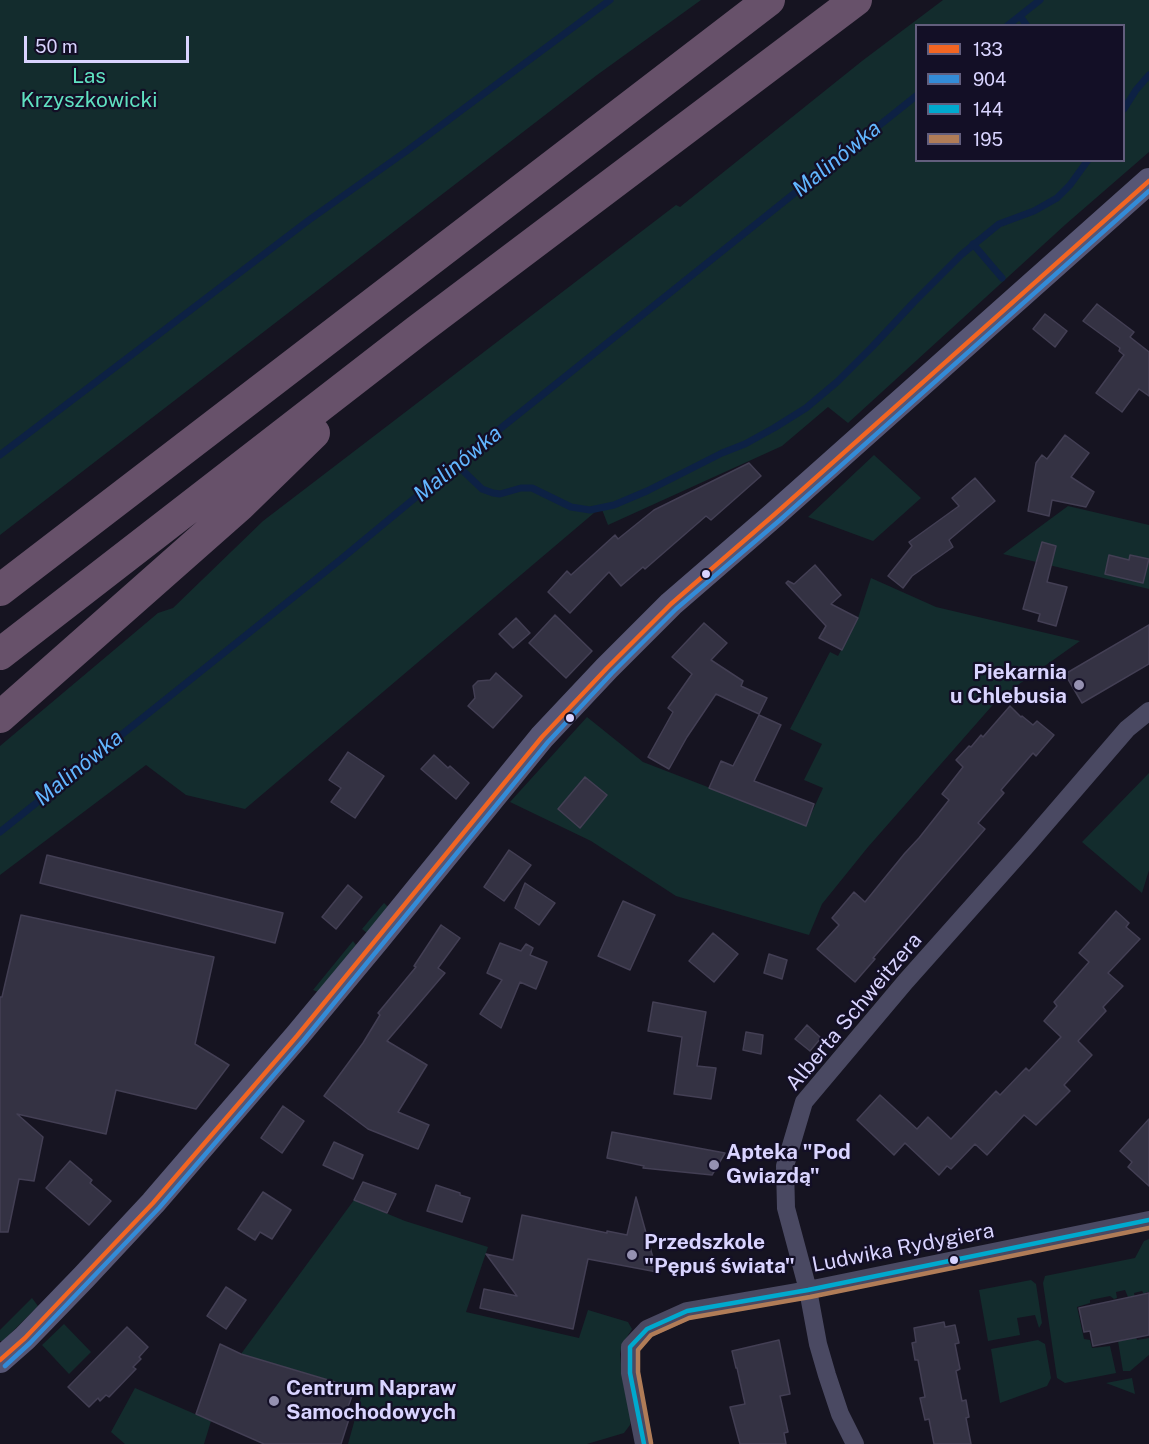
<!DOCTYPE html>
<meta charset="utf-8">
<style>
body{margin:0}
#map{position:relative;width:1149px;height:1444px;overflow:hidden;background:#161421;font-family:"Public Sans",sans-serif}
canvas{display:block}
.legend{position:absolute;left:915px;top:24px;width:210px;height:138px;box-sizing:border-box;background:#130f26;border:2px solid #625e7d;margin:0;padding:8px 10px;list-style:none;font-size:18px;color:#d9d4ff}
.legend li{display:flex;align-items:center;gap:12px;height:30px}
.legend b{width:30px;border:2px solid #625e7d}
.scale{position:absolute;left:24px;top:36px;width:165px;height:27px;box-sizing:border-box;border:3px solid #d9d4ff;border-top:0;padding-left:8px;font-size:18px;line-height:21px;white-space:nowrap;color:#d9d4ff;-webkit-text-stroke:4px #130f26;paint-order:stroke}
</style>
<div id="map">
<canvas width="1149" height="1444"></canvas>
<ul class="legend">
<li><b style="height:8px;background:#f26522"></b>133</li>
<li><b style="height:8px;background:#338bd7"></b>904</li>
<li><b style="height:8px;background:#00a9ce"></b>144</li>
<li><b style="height:8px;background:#b07c57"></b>195</li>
</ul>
<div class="scale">50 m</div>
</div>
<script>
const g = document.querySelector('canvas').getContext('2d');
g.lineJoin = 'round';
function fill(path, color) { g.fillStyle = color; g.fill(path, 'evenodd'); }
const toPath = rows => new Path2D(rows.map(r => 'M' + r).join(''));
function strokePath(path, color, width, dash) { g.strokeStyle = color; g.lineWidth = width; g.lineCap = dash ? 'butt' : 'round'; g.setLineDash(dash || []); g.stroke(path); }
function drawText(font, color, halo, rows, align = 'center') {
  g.font = font + ' "Public Sans",sans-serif'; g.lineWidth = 4.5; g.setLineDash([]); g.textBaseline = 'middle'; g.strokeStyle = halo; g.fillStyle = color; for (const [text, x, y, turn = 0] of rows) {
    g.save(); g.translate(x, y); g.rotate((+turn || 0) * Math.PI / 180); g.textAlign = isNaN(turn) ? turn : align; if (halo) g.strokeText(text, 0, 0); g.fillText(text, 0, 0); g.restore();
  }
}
fill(toPath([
 [0,0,701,0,597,75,0,535],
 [943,0,1149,0,1149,152,1066,224,848,423,828,407,782,446,608,525,601,507,245,809,186,795,146,765,0,875,0,746,158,613,173,608,263,521,676,205,680,207,862,61],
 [916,26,1124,26,1124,160,916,160],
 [874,455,921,498,873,541,808,517],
 [1068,506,1149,525,1149,589,1003,554],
 [871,578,936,607,1080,641,998,699,868,847,822,904,809,935,676,896,591,841,510,802,587,717,643,762,806,825,823,788,804,780,822,744,790,729,830,652,838,656,858,618],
 [1149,773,1149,870,1142,893,1082,842],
 [384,903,388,907,367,933,362,929],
 [353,941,356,945,318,992,313,990],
 [354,1200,405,1221,488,1247,466,1312,579,1338,588,1310,628,1322,632,1329,622,1345,620,1354,623,1382,631,1420,630,1425,624,1433,587,1444,348,1444,363,1390,241,1354],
 [1149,1239,1149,1292,1146,1292,1147,1295,1145,1296,1142,1291,1134,1293,1135,1298,1134,1299,1132,1296,1128,1297,1125,1290,1116,1292,1117,1298,1114,1299,1110,1296,1090,1300,1090,1303,1077,1307,1084,1339,1090,1340,1092,1348,1110,1346,1116,1373,1065,1383,1057,1378,1043,1283,1045,1276,1135,1258,1144,1241],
 [1031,1280,1036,1284,1042,1323,1039,1328,1035,1315,1017,1318,1020,1335,988,1341,979,1290],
 [32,1298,38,1306,3,1341,0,1341,0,1330],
 [64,1324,91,1352,69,1374,42,1345],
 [1136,1337,1137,1340,1149,1338,1149,1355,1130,1371,1123,1371,1118,1341],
 [1038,1340,1045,1344,1051,1378,1047,1386,1000,1403,991,1349],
 [1132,1378,1135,1394,1106,1383],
 [135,1388,211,1421,204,1444,125,1444,111,1432]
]), '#132c2d');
strokePath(toPath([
 [1020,16,1027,26],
 [1007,26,1040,0],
 [1124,109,1136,90,1149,75],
 [973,244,1002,278],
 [0,455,309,220,408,150,610,0],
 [456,464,482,489,493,493,500,494,521,488,532,488,571,507,590,510,614,505,647,491,722,453,745,444,774,428,806,408,837,382,873,346,914,302,961,255,999,224,1034,211,1057,198,1070,185,1088,160],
 [0,832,340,560,456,464,916,96]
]), '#0d2144', 7);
const building = toPath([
 [1097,304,1134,332,1130,337,1149,352,1149,396,1139,389,1122,412,1096,393,1124,355,1119,351,1120,348,1083,321,1097,304],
 [1045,314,1067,331,1055,347,1033,329,1045,314],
 [1065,435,1089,453,1071,477,1094,492,1086,507,1052,500,1049,516,1028,511,1036,463,1042,455,1047,459,1065,435],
 [749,463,761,476,711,520,706,516,645,569,643,567,621,586,609,572,570,613,548,592,567,571,571,575,615,535,618,539,654,510,749,463],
 [975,478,995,501,949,540,953,547,912,576,903,588,888,576,912,546,909,542,959,506,952,498,975,478],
 [1042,542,1056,546,1047,582,1067,587,1056,626,1038,621,1040,614,1023,609,1042,542],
 [1109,555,1129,560,1130,555,1149,559,1143,583,1105,574,1109,555],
 [815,565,841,595,831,604,858,618,842,650,819,638,826,626,786,583,788,581,794,584,815,565],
 [555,615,592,651,566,678,529,643,555,615],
 [516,618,530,633,513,648,499,634,516,618],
 [704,623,727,643,711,660,743,681,741,686,767,698,759,714,716,694,687,737,669,769,648,757,673,712,668,708,692,674,672,657,704,623],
 [1149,625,1149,664,1082,703,1065,674,1149,625],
 [496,673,522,696,493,728,468,706,475,698,473,686,478,681,490,680,496,673],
 [1010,706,1021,717,1022,716,1033,725,1037,721,1054,735,1036,756,1033,753,1001,790,1004,793,978,823,985,829,873,958,875,959,855,982,817,949,839,925,832,918,854,892,865,902,905,853,919,838,949,800,942,794,963,767,956,760,969,746,971,747,981,735,983,737,1010,706],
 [759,715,781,725,754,781,814,804,806,826,709,788,721,761,733,766,759,715],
 [348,752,384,776,355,818,331,802,341,788,329,780,348,752],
 [434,755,448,768,450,766,469,783,456,799,421,769,434,755],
 [585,777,607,795,580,828,558,809,585,777],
 [509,850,531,865,504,901,484,887,509,850],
 [47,855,283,913,275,943,40,883,47,855],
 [525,883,555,903,539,925,515,908,525,883],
 [348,885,362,897,336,929,322,917,348,885],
 [623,901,655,915,630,970,598,956,623,901],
 [1116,911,1129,923,1126,927,1140,939,1108,973,1123,986,1103,1007,1106,1011,1078,1041,1092,1055,1064,1085,1070,1091,1036,1125,1024,1115,987,1155,975,1144,951,1169,947,1166,939,1175,905,1143,894,1155,857,1120,880,1095,917,1129,928,1117,951,1139,996,1091,1000,1095,1026,1068,1029,1071,1061,1037,1044,1021,1057,1006,1054,1002,1089,962,1079,953,1116,911],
 [21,915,214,957,195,1044,229,1065,196,1109,116,1090,106,1134,17,1114,43,1137,34,1181,19,1179,8,1232,0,1232,0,997,2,997,21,915],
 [441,925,460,938,438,968,445,973,387,1041,427,1065,398,1112,429,1125,418,1149,368,1129,324,1096,363,1043,380,1015,378,1013,416,967,414,966,441,925],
 [713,933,738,954,714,982,689,961,713,933],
 [500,943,521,951,526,944,533,948,530,955,547,962,536,989,520,982,501,1028,480,1014,502,980,487,973,500,943],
 [769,954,787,960,782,979,764,973,769,954],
 [653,1002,706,1012,697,1066,716,1068,711,1099,674,1094,682,1037,648,1031,653,1002],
 [807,1025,821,1038,810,1051,795,1039,807,1025],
 [746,1032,763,1035,761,1054,743,1050,746,1032],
 [283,1106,304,1121,282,1153,261,1138,283,1106],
 [1149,1119,1149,1186,1128,1167,1132,1162,1120,1151,1149,1119],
 [612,1132,725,1153,712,1175,643,1168,644,1166,607,1158,612,1132],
 [334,1142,363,1155,353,1179,323,1165,334,1142],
 [70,1161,92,1180,90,1183,111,1201,89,1225,46,1188,70,1161],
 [363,1182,396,1194,387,1213,354,1200,363,1182],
 [436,1185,460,1193,460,1195,470,1198,462,1222,427,1211,436,1185],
 [263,1192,291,1210,272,1239,260,1232,255,1240,238,1229,263,1192],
 [636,1197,657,1272,588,1259,573,1329,480,1308,484,1289,517,1296,486,1254,513,1260,522,1215,607,1233,607,1231,627,1235,636,1197],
 [226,1287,246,1300,226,1329,207,1316,226,1287],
 [1149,1293,1149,1335,1093,1346,1090,1331,1084,1332,1079,1308,1149,1293],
 [944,1322,945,1327,955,1325,959,1343,955,1344,960,1369,956,1371,962,1401,966,1400,969,1417,966,1418,971,1444,934,1444,929,1419,925,1420,920,1398,925,1397,918,1360,915,1360,912,1343,916,1342,914,1328,944,1322],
 [127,1327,148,1347,139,1357,141,1359,133,1367,136,1369,109,1397,106,1395,100,1401,98,1398,89,1407,68,1387,127,1327],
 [779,1340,790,1394,780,1396,788,1432,784,1433,786,1444,740,1444,730,1407,745,1404,737,1368,736,1368,732,1351,779,1340],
 [220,1344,241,1354,355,1388,345,1415,350,1416,341,1444,264,1444,196,1414,220,1344]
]);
fill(building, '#343243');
strokePath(building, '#433f54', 1.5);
strokePath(toPath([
 [644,1444,630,1373,630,1347,647,1329,687,1311,808,1290,1149,1220],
 [855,1444,840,1414,827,1375,818,1344,808,1290,786,1208,785,1166,804,1102,906,981,1027,845,1127,729,1149,711]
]), '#4a4962', 18);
strokePath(toPath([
 [0,1360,25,1338,84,1277,153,1203,297,1036,376,941,542,737,607,668,671,604,775,514,1149,181]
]), '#575674', 26);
strokePath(toPath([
 [0,590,769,0],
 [0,654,417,331,856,0],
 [0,717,239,506,314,433]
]), '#67516a', 32);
strokePath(toPath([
 [0,1360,25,1338,153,1203,297,1036,542,737,607,668,671,604,775,514,1149,181]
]), '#f26522', 4.5);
strokePath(toPath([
 [5,1366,30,1343,159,1208,303,1041,548,742,612,673,676,609,780,520,1149,191]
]), '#338bd7', 4.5);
strokePath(toPath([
 [644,1444,630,1373,630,1347,647,1329,687,1311,808,1290,1149,1220]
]), '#00a9ce', 4.5);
strokePath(toPath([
 [651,1443,638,1372,638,1350,651,1335,689,1318,810,1297,1149,1228]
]), '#b07c57', 4.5);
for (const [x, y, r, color] of [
 [706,574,5,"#d9d4ff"],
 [1079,685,6,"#9591b1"],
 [570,718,5,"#d9d4ff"],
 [714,1165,6,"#9591b1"],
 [632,1255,6,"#9591b1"],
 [954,1260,5,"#d9d4ff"],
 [274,1401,6,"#9591b1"]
]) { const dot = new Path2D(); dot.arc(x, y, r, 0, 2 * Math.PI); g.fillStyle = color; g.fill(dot); strokePath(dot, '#130f26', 2); }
drawText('21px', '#5fe0c0', '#130f26', [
 ["Las",89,77],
 ["Krzyszkowicki",89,101]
]);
drawText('bold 21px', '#d9d4ff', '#130f26', [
 ["Piekarnia",1067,673,"right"],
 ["u Chlebusia",1067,697,"right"],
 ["Apteka \"Pod",726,1153],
 ["Gwiazdą\"",726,1177],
 ["Przedszkole",644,1243],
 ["\"Pępuś świata\"",644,1267],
 ["Centrum Napraw",286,1389],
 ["Samochodowych",286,1413]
], 'left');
drawText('21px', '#d9d4ff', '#130f26', [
 ["Alberta Schweitzera",854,1012,-50],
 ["Ludwika Rydygiera",903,1248,-11]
]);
drawText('italic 22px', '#62b6ff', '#130f26', [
 ["Malinówka",837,159,-39],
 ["Malinówka",458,464,-39],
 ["Malinówka",79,768,-39]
]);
</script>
